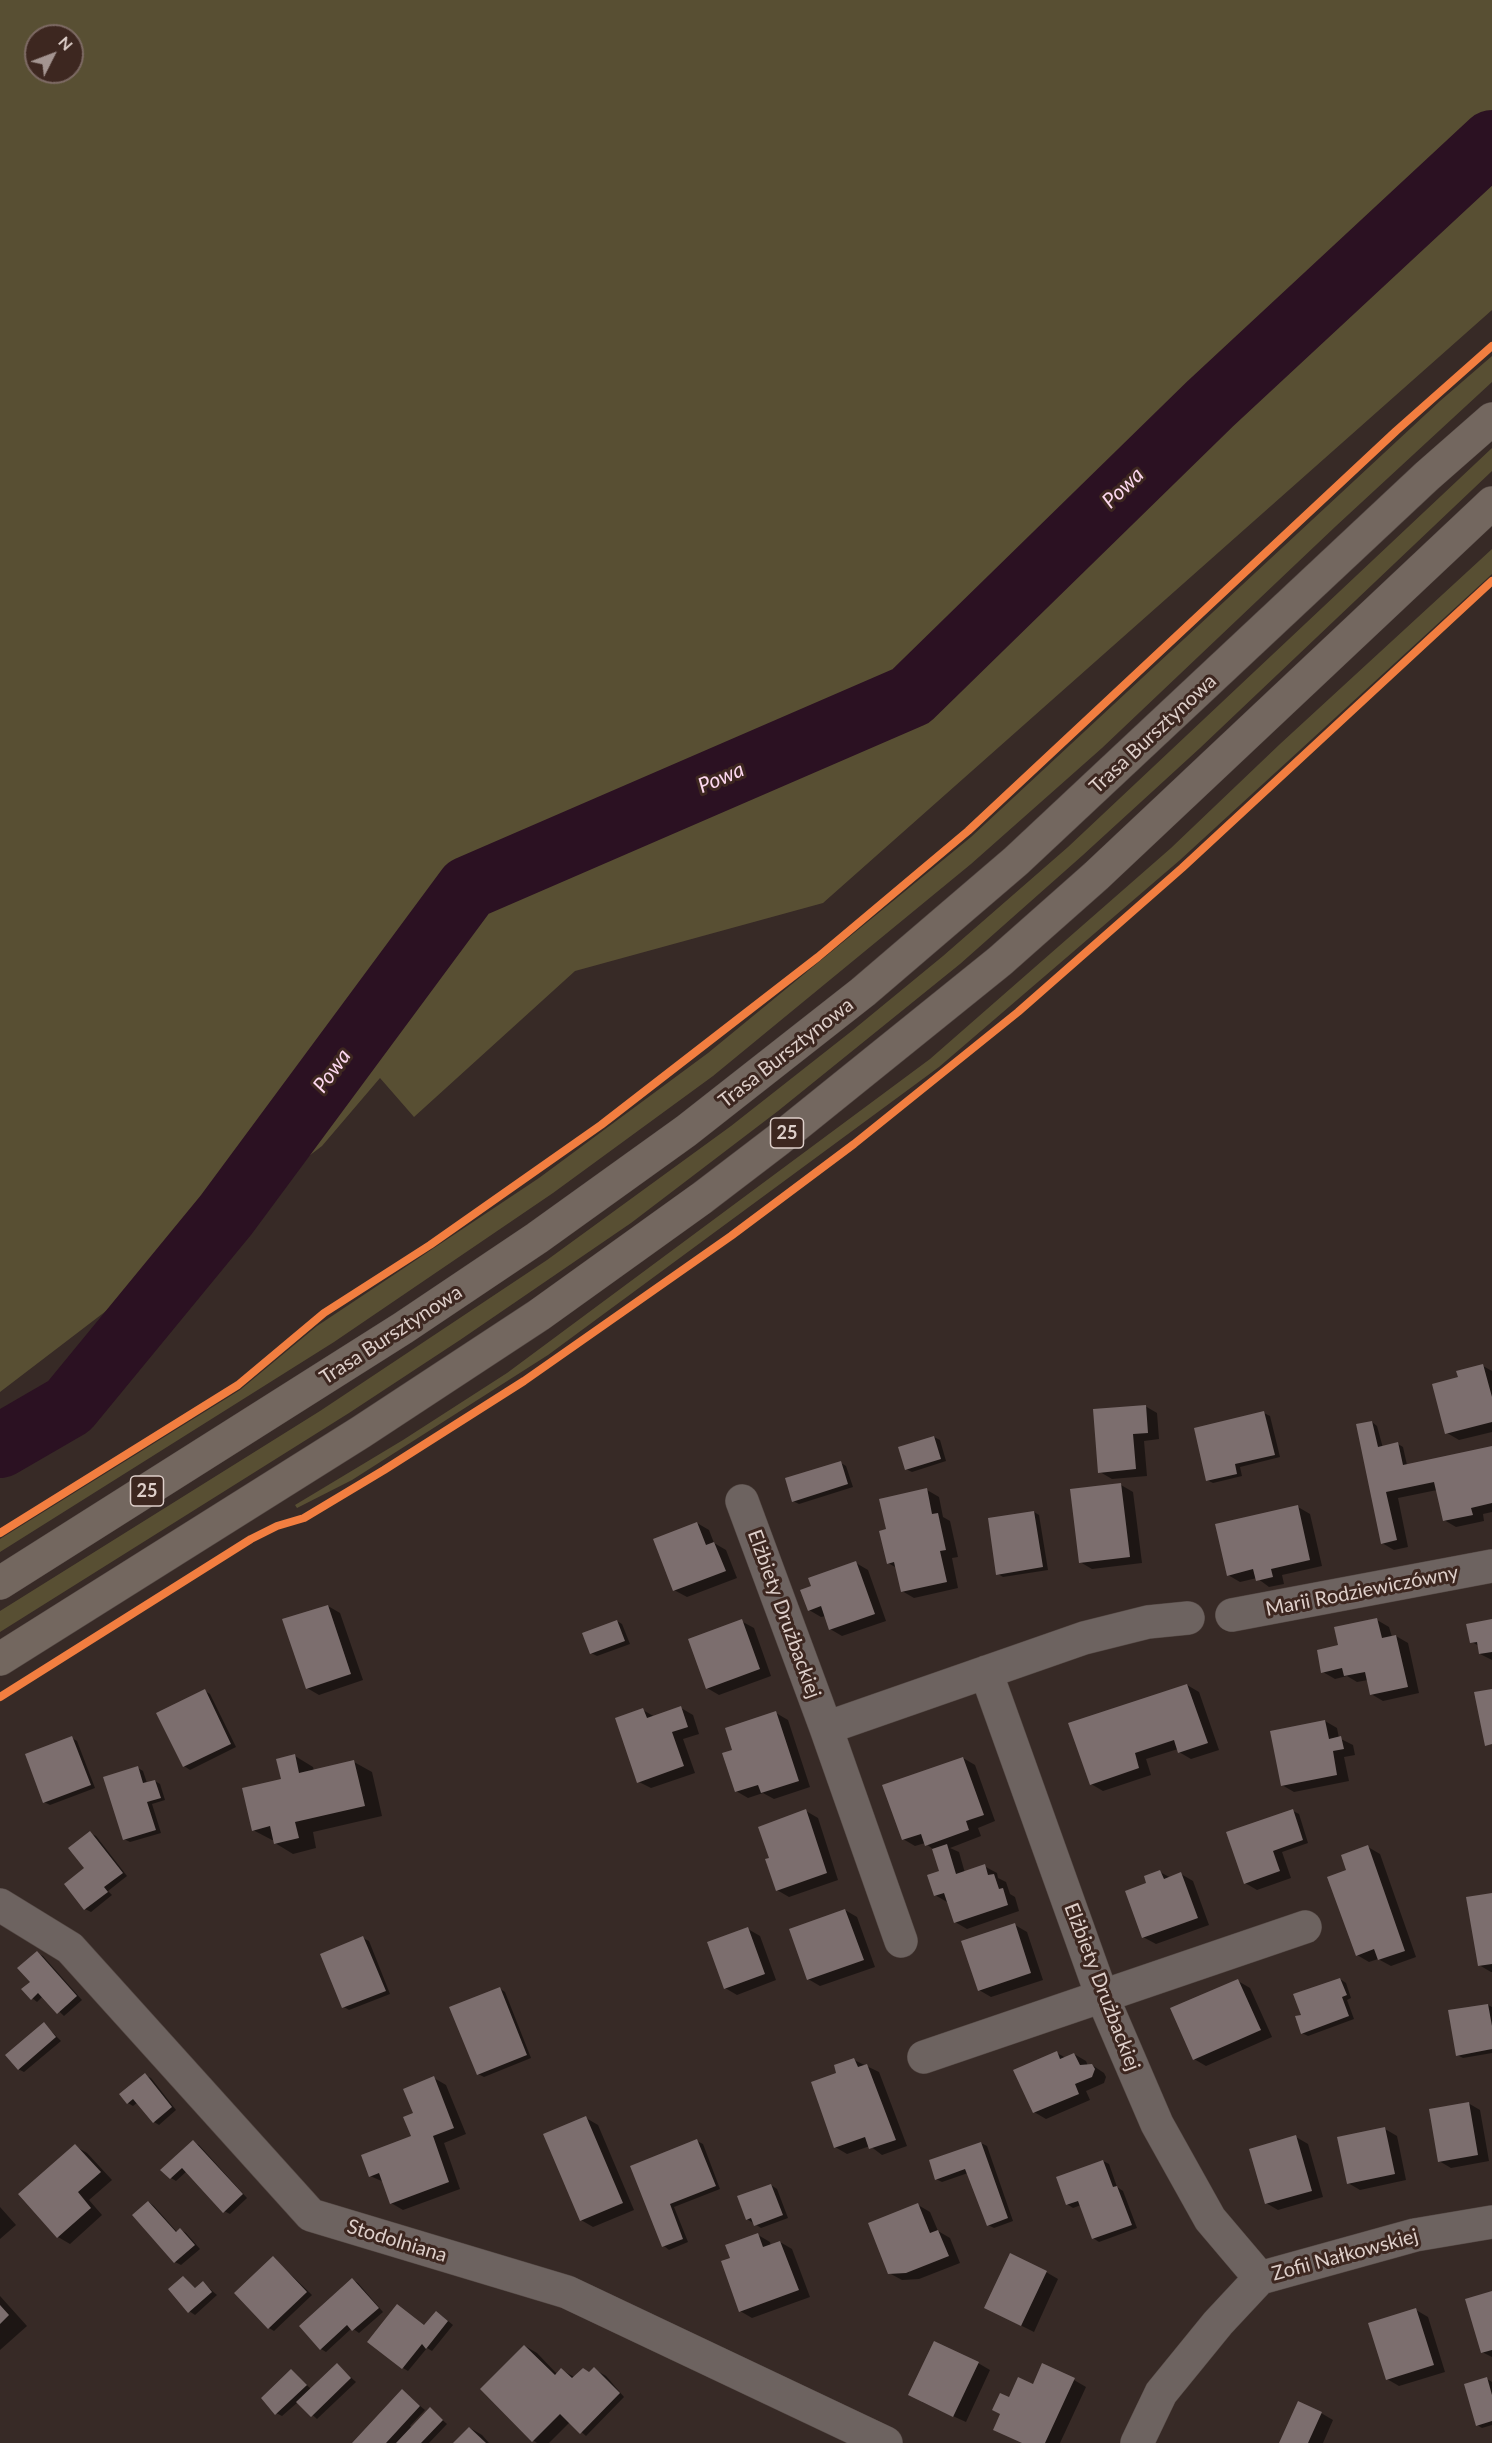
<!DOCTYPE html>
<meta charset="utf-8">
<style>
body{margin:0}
#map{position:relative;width:1492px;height:2443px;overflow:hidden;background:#372a26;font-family:Lato,sans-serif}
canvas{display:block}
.north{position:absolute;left:24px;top:24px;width:60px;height:60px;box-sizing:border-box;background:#3d2720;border:2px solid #7d6a64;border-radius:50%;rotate:48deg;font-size:16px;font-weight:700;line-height:24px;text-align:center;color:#decfca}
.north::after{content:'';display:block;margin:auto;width:21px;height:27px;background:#a49591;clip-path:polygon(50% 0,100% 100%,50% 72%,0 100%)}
</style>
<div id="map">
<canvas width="1492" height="2443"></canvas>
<div class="north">N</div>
</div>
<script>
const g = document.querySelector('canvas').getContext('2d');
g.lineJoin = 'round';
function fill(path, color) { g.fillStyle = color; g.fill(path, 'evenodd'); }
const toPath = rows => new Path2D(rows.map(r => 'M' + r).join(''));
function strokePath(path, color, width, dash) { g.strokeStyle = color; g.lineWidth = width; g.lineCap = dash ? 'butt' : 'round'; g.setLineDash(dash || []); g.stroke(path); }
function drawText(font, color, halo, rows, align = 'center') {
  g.font = font + ' Lato,sans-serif'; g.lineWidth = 6; g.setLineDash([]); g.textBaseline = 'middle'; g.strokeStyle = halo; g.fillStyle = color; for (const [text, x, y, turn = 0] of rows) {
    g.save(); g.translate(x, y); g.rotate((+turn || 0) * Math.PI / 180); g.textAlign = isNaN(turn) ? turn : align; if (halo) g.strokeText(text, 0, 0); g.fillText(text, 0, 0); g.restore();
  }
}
fill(toPath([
 [0,0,1492,0,1492,310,823,903,575,971,414,1117,380,1078,322,1146,0,1392],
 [36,36,72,36,72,72,36,72],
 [1492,356,1492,382,1336,526,1102,748,971,864,713,1076,553,1193,334,1342,0,1552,0,1539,240,1390,317,1326,539,1178,708,1053,971,837,1440,401],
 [1492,448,1492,471,1200,748,1083,855,960,964,778,1111,631,1223,460,1340,349,1413,0,1632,0,1611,320,1411,547,1260,731,1126,853,1030,943,956,1068,847],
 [1492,549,1492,574,1180,860,939,1067,548,1355,352,1480,297,1508,295,1505,403,1440,507,1373,930,1059,1171,848,1280,744]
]), '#584f33');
fill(toPath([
 [1483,1366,1492,1371,1492,1432,1459,1440,1447,1433],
 [1145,1406,1157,1413,1159,1439,1144,1441,1147,1476,1112,1479,1100,1472],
 [1264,1413,1270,1416,1280,1457,1240,1467,1242,1476,1213,1483,1207,1480],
 [1372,1422,1377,1426,1383,1448,1398,1444,1403,1447,1407,1465,1492,1448,1492,1512,1483,1514,1484,1521,1456,1527,1444,1520,1437,1490,1398,1498,1408,1547,1394,1550,1382,1543],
 [934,1437,940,1440,946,1461,912,1472,906,1469],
 [841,1463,846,1466,853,1487,799,1504,793,1501],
 [1121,1485,1133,1492,1142,1563,1092,1569,1080,1562],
 [927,1490,939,1497,943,1517,950,1521,958,1557,952,1558,958,1588,914,1598,902,1591,897,1568,888,1563,888,1530],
 [1298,1507,1310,1514,1322,1566,1282,1575,1284,1584,1269,1587,1257,1578,1240,1582,1228,1575],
 [1034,1512,1039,1515,1048,1570,1003,1577,998,1574],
 [697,1523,709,1530,714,1543,726,1550,737,1578,687,1597,674,1590],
 [856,1563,868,1570,886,1621,842,1636,830,1629,826,1616,821,1617,809,1610],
 [328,1606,340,1613,363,1680,319,1695,307,1688],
 [1377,1620,1389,1627,1392,1637,1396,1636,1408,1643,1419,1693,1383,1701,1371,1694,1368,1680,1357,1682,1347,1676,1335,1679,1323,1672,1339,1647],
 [617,1621,622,1624,630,1644,597,1656,591,1653],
 [741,1621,754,1628,771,1676,719,1695,707,1688],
 [1492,1621,1492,1660,1480,1654,1479,1646,1472,1642],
 [1187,1685,1199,1692,1219,1750,1191,1759,1179,1752,1178,1749,1146,1759,1151,1775,1103,1791,1091,1784],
 [205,1691,210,1694,236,1747,190,1770,184,1766],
 [681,1708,693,1715,699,1734,683,1739,695,1773,651,1788,639,1782,643,1710,655,1717],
 [776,1713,788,1720,810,1787,774,1799,763,1793,748,1798,736,1791,734,1751],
 [1325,1721,1337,1728,1339,1738,1353,1745,1355,1755,1344,1757,1349,1781,1294,1792,1282,1785],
 [72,1738,77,1741,95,1788,50,1805,44,1802],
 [295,1756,313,1767,314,1771,354,1762,372,1772,382,1816,313,1832,316,1848,293,1854,275,1843,274,1840,272,1840,253,1830],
 [963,1758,975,1765,995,1821,978,1828,981,1836,950,1848,959,1852,965,1873,984,1866,997,1873,998,1878,1006,1882,1010,1894,1015,1897,1019,1911,967,1929,955,1922,947,1902,935,1895,941,1872,934,1850,925,1843,915,1846,903,1839],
 [138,1768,143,1771,147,1783,155,1781,160,1784,165,1800,152,1804,161,1833,130,1842,124,1839],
 [806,1811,818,1818,838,1880,789,1897,777,1890,771,1859],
 [1293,1811,1299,1814,1308,1843,1282,1852,1291,1878,1257,1890,1245,1883],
 [90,1833,96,1836,127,1876,108,1891,112,1895,91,1912,85,1909],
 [1368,1847,1380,1854,1416,1957,1391,1966,1378,1959,1369,1962,1357,1955,1348,1871],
 [1160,1872,1171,1878,1181,1874,1193,1881,1209,1925,1156,1944,1143,1937,1148,1884],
 [1492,1894,1492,1972,1491,1972,1479,1965],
 [845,1910,857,1917,875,1967,820,1986,808,1979],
 [1015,1925,1027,1932,1043,1980,991,1997,979,1990],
 [748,1929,760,1936,776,1980,737,1995,725,1988],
 [363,1938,369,1941,390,1994,349,2010,344,2007],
 [37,1953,43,1956,82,2000,64,2016,43,1996,37,2002,32,1998],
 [1340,1979,1346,1983,1351,1998,1347,2000,1354,2019,1308,2036,1302,2033,1303,2016],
 [1238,1981,1250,1988,1272,2037,1206,2066,1194,2059],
 [499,1988,505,1992,531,2058,484,2077,478,2074],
 [1488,2005,1492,2007,1492,2053,1463,2058,1457,2055],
 [44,2024,61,2041,24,2072,18,2069],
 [1057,2053,1066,2058,1074,2054,1086,2061,1088,2066,1092,2065,1104,2073,1106,2077,1104,2083,1086,2091,1090,2100,1046,2119,1034,2112],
 [854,2060,879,2072,907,2146,882,2155,870,2146,847,2154,835,2147,838,2074],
 [145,2075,151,2078,176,2110,159,2125,154,2122,138,2102,133,2106,128,2103],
 [434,2078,446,2085,466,2134,444,2143,460,2189,403,2210,391,2203,384,2182,370,2176,413,2137,415,2113],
 [1468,2103,1480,2110,1489,2161,1451,2168,1439,2161],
 [586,2118,598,2125,634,2210,593,2227,581,2220],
 [1385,2129,1397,2136,1406,2180,1360,2190,1348,2183],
 [1296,2137,1308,2144,1323,2197,1278,2210,1266,2203],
 [697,2141,703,2144,720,2189,674,2207,688,2242,669,2250,664,2246,632,2167],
 [193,2142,199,2145,247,2198,230,2214,224,2211,187,2171,176,2181,171,2178],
 [981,2143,987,2146,1013,2221,994,2228,988,2225,968,2173,942,2182,936,2179],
 [75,2146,87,2153,112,2180,89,2200,102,2215,70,2244,58,2237],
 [1103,2161,1109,2164,1117,2187,1123,2191,1137,2228,1099,2242,1093,2238,1081,2205,1073,2208,1067,2204],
 [771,2185,777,2189,788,2218,761,2228,747,2219],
 [149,2202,154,2206,178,2233,181,2230,186,2233,200,2249,181,2265,175,2262,134,2215],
 [918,2205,930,2212,938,2231,950,2238,960,2263,919,2279,902,2280,889,2273],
 [0,2207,16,2225,0,2239],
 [758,2235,770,2242,771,2246,780,2242,792,2249,810,2297,752,2318,740,2311,732,2259],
 [274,2258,312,2295,274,2331,269,2328],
 [1046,2272,1058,2279,1034,2332,986,2308],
 [184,2278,196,2289,203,2283,217,2295,195,2315,189,2311],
 [353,2280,358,2283,383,2312,359,2333,352,2328,326,2352,321,2349,301,2326],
 [1492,2292,1492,2357,1482,2352],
 [0,2296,27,2326,0,2350],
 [1416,2310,1428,2317,1445,2372,1399,2386,1387,2379],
 [442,2316,453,2325,432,2351,427,2348,408,2371,403,2368,425,2327],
 [525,2346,537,2353,557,2374,562,2370,574,2377,590,2373,594,2369,606,2376,624,2397,586,2436,570,2422,549,2443,537,2443,533,2440],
 [978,2363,990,2370,966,2422,922,2402],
 [337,2365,356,2382,317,2419,298,2402,282,2416,276,2413,292,2371,311,2389],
 [1487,2379,1492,2382,1492,2425,1482,2428,1477,2425],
 [1074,2380,1086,2387,1060,2443,1022,2443,1009,2400,1034,2386],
 [402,2391,425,2410,410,2426,412,2428,430,2409,447,2424,429,2443,354,2443],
 [1321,2413,1333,2420,1323,2443,1281,2443],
 [470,2428,482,2435,489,2443,455,2443]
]), '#0007');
strokePath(toPath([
 [0,1446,69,1406,226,1215,468,888,911,696,1210,404,1492,142]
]), '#2b1122', 64);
fill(toPath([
 [1483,1364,1492,1397,1492,1422,1445,1434,1432,1384,1458,1377,1456,1371],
 [1146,1405,1148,1433,1133,1434,1136,1469,1098,1473,1093,1409],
 [1264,1411,1275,1455,1235,1464,1237,1474,1206,1481,1194,1428],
 [1372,1421,1378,1447,1398,1442,1403,1465,1492,1446,1492,1503,1471,1508,1473,1515,1443,1521,1434,1482,1386,1492,1397,1540,1381,1544,1356,1424],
 [934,1436,941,1459,905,1470,898,1447],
 [841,1461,848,1484,792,1502,785,1478],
 [1121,1483,1130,1557,1079,1563,1070,1489],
 [927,1488,932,1514,938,1513,946,1550,940,1551,947,1582,901,1592,894,1562,887,1564,879,1531,886,1529,879,1499],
 [1298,1505,1310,1560,1271,1569,1273,1577,1256,1581,1253,1569,1227,1576,1215,1524],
 [1034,1511,1043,1567,996,1575,988,1518],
 [697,1522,706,1545,714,1542,726,1571,673,1591,653,1539],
 [856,1561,875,1614,829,1630,821,1606,808,1611,800,1590,811,1586,808,1578],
 [328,1605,351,1674,306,1689,282,1619],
 [1377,1618,1382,1638,1396,1635,1408,1687,1370,1695,1365,1672,1344,1676,1342,1668,1321,1673,1317,1650,1338,1645,1334,1627],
 [742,1619,760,1669,706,1689,688,1639],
 [1492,1619,1492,1652,1479,1654,1477,1642,1470,1643,1466,1624],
 [617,1620,625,1641,590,1654,582,1633],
 [1187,1684,1208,1743,1178,1753,1174,1740,1135,1753,1139,1768,1090,1785,1068,1723],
 [205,1689,231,1744,183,1767,156,1713],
 [1492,1689,1492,1744,1485,1746,1474,1692],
 [681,1706,688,1727,672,1732,684,1766,637,1783,615,1718,643,1708,647,1718],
 [776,1711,799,1781,761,1793,758,1785,735,1792,722,1753,732,1750,725,1728],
 [1325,1720,1329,1739,1341,1736,1344,1749,1333,1751,1337,1775,1281,1786,1270,1731],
 [72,1736,91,1785,43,1803,25,1754],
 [295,1754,299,1773,354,1760,365,1806,295,1822,299,1838,274,1844,270,1826,252,1831,242,1788,281,1779,276,1759],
 [963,1757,984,1815,966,1821,969,1830,925,1846,921,1834,902,1840,882,1785],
 [138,1766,143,1783,155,1780,161,1798,147,1802,156,1830,123,1840,103,1777],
 [806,1809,827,1873,776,1891,765,1859,769,1858,758,1827],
 [1293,1809,1303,1840,1273,1851,1280,1871,1244,1884,1226,1832],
 [90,1831,123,1873,104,1887,108,1892,84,1910,64,1884,84,1868,68,1848],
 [947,1844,956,1874,985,1864,988,1875,994,1874,999,1889,1003,1888,1008,1905,954,1923,944,1893,934,1896,927,1875,939,1871,932,1849],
 [1368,1845,1405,1951,1378,1960,1374,1949,1356,1956,1327,1877,1346,1870,1341,1855],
 [1160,1870,1164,1879,1181,1872,1198,1918,1142,1938,1125,1891,1146,1883,1144,1876],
 [1492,1893,1492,1964,1478,1966,1466,1897],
 [845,1909,864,1960,807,1980,789,1929],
 [1015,1923,1031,1973,978,1991,961,1941],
 [748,1927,765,1974,724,1989,707,1942],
 [363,1936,386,1991,342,2008,320,1954],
 [37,1951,77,1996,57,2014,38,1993,31,2000,21,1989,30,1982,17,1968],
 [1340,1978,1347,1995,1342,1997,1349,2016,1301,2034,1295,2016,1301,2015,1293,1994],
 [1238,1979,1261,2030,1193,2060,1170,2008],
 [500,1987,527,2055,477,2075,449,2007],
 [1488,2004,1492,2026,1492,2049,1456,2056,1448,2010],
 [44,2022,56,2037,18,2070,5,2055],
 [1057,2051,1060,2059,1074,2053,1080,2065,1092,2064,1095,2069,1092,2077,1075,2084,1079,2094,1033,2113,1013,2070],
 [854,2058,858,2067,867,2064,896,2140,869,2149,865,2137,834,2148,811,2082,836,2073,834,2065],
 [145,2073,172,2107,153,2123,133,2099,127,2104,119,2094],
 [434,2076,454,2128,433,2136,449,2182,390,2204,379,2173,369,2177,361,2155,411,2136,403,2117,413,2113,403,2089],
 [1469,2102,1478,2155,1438,2162,1429,2109],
 [586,2116,623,2203,580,2221,543,2134],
 [1385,2127,1395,2174,1347,2184,1337,2137],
 [1296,2135,1312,2191,1265,2204,1249,2149],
 [697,2139,716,2186,670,2204,683,2239,662,2247,630,2166],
 [193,2140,243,2194,223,2213,182,2168,170,2179,160,2170],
 [981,2142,1008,2218,987,2226,965,2169,935,2180,929,2160],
 [75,2144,101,2172,78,2192,91,2208,57,2238,18,2194],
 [1103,2160,1113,2187,1117,2186,1132,2225,1092,2239,1078,2201,1066,2205,1056,2177],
 [771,2184,783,2215,754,2226,751,2218,746,2220,737,2196],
 [148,2201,176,2232,180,2228,195,2245,174,2263,132,2215],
 [918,2203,930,2233,938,2230,949,2256,906,2273,888,2274,868,2223],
 [758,2233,763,2247,780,2241,799,2290,739,2312,721,2261,730,2258,725,2245],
 [1010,2253,1047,2271,1021,2326,984,2308],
 [273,2256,307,2292,268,2329,234,2293],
 [183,2276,195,2288,203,2281,212,2292,188,2313,168,2289],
 [352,2278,379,2308,352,2331,347,2325,320,2350,299,2326],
 [1492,2291,1492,2350,1481,2353,1465,2299],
 [397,2304,424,2325,436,2311,448,2321,426,2349,422,2344,402,2369,367,2342],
 [0,2305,9,2315,0,2324],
 [1416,2308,1434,2365,1386,2380,1368,2323],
 [934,2341,979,2362,953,2417,908,2395],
 [524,2345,555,2375,561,2368,572,2378,583,2368,589,2372,594,2367,620,2393,580,2434,560,2414,532,2442,480,2389],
 [337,2363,351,2378,311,2417,296,2402],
 [1042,2363,1075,2378,1045,2443,1022,2443,993,2430,1000,2414,992,2410,1000,2393,1009,2397,1018,2377,1033,2384],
 [291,2369,307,2385,275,2415,261,2398],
 [1487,2377,1492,2395,1492,2421,1476,2426,1464,2384],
 [402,2389,420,2406,386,2443,352,2443],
 [1298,2401,1322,2412,1308,2443,1279,2443],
 [430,2407,443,2420,421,2443,396,2443],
 [469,2427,486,2443,453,2443]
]), '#7c6e6e');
const minor = toPath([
 [742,1501,826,1728,1084,1638,1148,1622,1188,1618],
 [1232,1615,1492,1566],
 [986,1672,1102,1996,1157,2124,1210,2219,1260,2278],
 [826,1728,901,1941],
 [0,1905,70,1948,311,2215,567,2292,886,2443],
 [924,2057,1305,1927],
 [1137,2443,1161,2393,1218,2323,1260,2278,1415,2235,1492,2222]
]);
const major = toPath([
 [0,1583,403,1328,537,1238,686,1131,863,992,1016,861,1427,476,1492,419],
 [0,1659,361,1432,539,1315,702,1198,778,1140,1000,961,1096,876,1492,503]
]);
strokePath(minor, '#544844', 34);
strokePath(major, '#544844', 34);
strokePath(minor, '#6d6360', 33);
strokePath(major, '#73675f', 33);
strokePath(toPath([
 [0,1533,238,1385,324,1313,430,1245,601,1125,818,957,968,831,1396,431,1492,346],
 [0,1697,251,1539,277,1526,304,1518,384,1470,524,1381,731,1236,854,1144,1018,1012,1182,868,1492,581]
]), '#f27e40', 8);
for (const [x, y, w] of [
 [787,1133,33],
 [147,1491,33]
]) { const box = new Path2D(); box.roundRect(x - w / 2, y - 15, w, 30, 4.5); g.fillStyle = '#3d2720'; g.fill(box); strokePath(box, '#decfca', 1.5); }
drawText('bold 18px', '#decfca', null, [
 ["25",787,1133],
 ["25",147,1491]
]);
drawText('20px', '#decfca', '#3d2720', [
 ["Trasa Bursztynowa",1153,734,-43],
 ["Trasa Bursztynowa",786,1053,-38],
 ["Trasa Bursztynowa",391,1335,-33],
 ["Marii Rodziewiczówny",1362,1591,-11],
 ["Elżbiety Drużbackiej",784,1614,70],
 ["Elżbiety Drużbackiej",1102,1987,69],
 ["Stodolniana",397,2241,17],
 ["Zofii Nałkowskiej",1345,2255,-15]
]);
drawText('italic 21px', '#fcd7ee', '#3d2720', [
 ["Powa",1123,488,-44],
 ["Powa",721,778,-23],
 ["Powa",332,1071,-54]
]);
</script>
